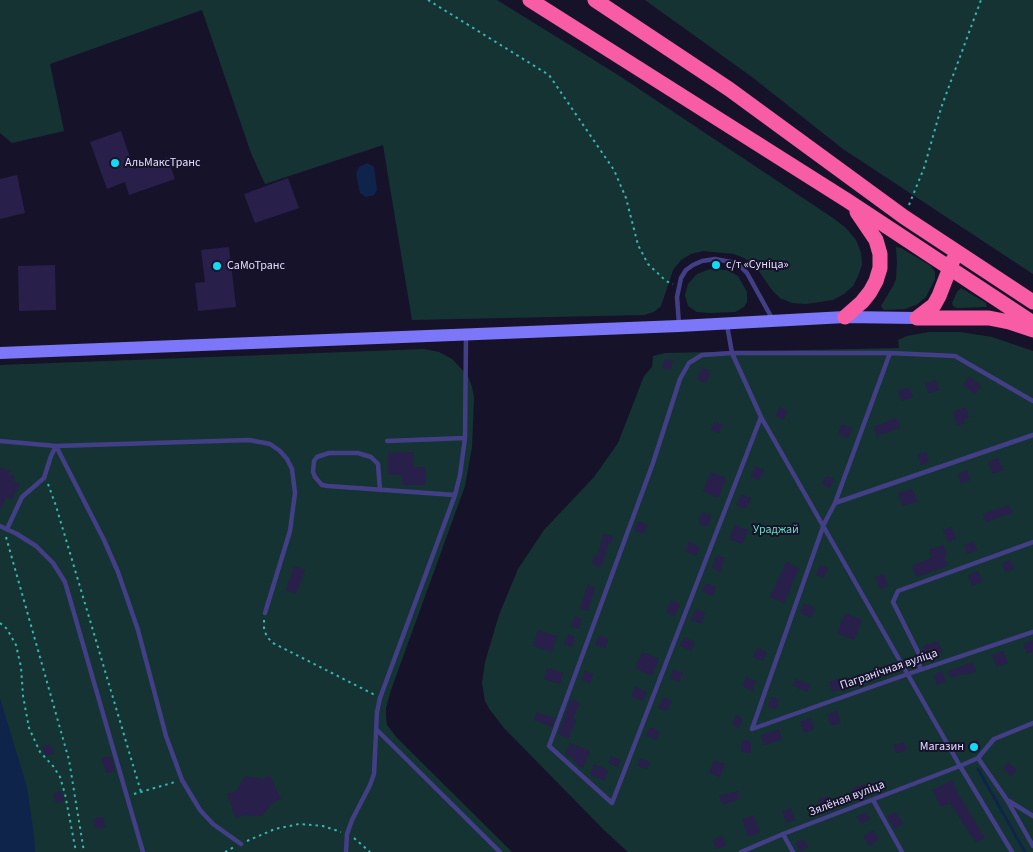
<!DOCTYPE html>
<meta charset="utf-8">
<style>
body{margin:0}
canvas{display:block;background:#161229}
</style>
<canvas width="1033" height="852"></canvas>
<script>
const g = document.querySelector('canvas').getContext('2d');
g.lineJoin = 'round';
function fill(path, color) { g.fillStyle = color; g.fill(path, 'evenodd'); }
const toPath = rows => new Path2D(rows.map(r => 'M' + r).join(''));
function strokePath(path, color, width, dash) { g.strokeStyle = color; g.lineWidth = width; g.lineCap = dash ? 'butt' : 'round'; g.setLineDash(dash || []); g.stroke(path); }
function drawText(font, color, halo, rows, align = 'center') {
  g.font = font + ' "Source Sans 3",sans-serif'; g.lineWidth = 4; g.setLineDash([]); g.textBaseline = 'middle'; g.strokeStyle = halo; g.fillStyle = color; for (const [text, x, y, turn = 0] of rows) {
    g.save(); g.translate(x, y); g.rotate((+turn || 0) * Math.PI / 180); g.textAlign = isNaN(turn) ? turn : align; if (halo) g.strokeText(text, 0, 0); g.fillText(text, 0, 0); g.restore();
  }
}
fill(toPath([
 [0,0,497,0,618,75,833,218,846,228,856,240,861,253,862,265,858,276,853,286,844,294,833,300,806,304,792,303,780,298,772,290,756,267,746,259,734,254,703,251,691,254,681,260,673,270,661,306,654,312,644,315,412,320,383,145,265,184,251,153,202,10,50,64,64,131,12,143,0,133],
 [645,0,1033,0,1033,274,843,149,752,77],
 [896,247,901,248,931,266,935,272,935,279,926,297,916,305,905,309,884,310,881,306,893,286,896,279,897,262],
 [710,269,727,270,738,276,747,292,747,302,744,307,735,312,710,313,697,312,688,306,685,295,688,284,697,274],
 [961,288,986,303,987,307,957,308,953,306,952,303,957,292],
 [929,332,960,332,992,337,1033,351,1033,852,628,852,604,830,504,728,490,710,485,701,482,683,485,662,499,615,518,569,544,530,594,477,618,443,644,376,652,367,653,356,665,353,899,348,898,340,907,336],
 [424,349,439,352,452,359,468,376,472,387,474,398,472,447,465,486,391,690,386,708,386,717,387,725,397,738,512,852,0,852,0,365]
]), '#153333');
fill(toPath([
 [367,163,374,167,377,190,374,195,366,197,360,193,356,174,359,167],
 [0,698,27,787,34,835,35,852,0,852]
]), '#0f244b');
strokePath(toPath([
 [978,769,1025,852]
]), '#0f244b', 3);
fill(toPath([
 [121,131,134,169,167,157,175,179,129,195,125,182,107,189,90,142],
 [17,175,25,213,0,219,0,179],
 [288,178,299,208,255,223,244,194],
 [229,247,236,307,198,311,195,283,205,282,201,250],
 [55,265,56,310,19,311,18,266],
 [665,359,673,360,671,370,662,368],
 [702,368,711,371,706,383,697,379],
 [969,376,981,386,975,394,963,385],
 [936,380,939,390,928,393,925,383],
 [909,387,913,397,902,401,898,391],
 [780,407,788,411,783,420,775,416],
 [966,407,969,417,964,419,965,423,957,426,953,412],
 [897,418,900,428,877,436,873,427],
 [714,421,723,425,719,433,711,430],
 [842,424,852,428,848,438,838,434],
 [414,452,414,467,426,467,426,485,402,485,402,475,388,475,388,453],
 [926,452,929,462,921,465,917,455],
 [998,458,1003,470,993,474,988,462],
 [755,466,764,470,759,481,751,477],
 [0,467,10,471,9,474,15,477,13,481,20,484,12,500,6,497,0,511],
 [967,470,970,480,961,484,958,474],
 [711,472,726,478,718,498,703,491],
 [826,476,834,479,830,488,822,484],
 [913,489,917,502,902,506,898,493],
 [741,494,751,498,746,509,736,505],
 [1009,505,1013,513,986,522,983,514],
 [702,512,712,516,707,527,698,523],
 [638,521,648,525,644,534,634,530],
 [735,525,748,530,742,544,729,539],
 [952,527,956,539,948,542,943,530],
 [603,534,613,536,611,544,609,543,601,568,592,564,595,555,598,555],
 [974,541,977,550,967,554,964,545],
 [688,542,700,547,696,556,685,551],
 [944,545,947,555,944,556,948,566,916,577,912,565,932,558,929,550],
 [717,555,725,558,720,572,712,568],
 [1010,560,1014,569,1005,572,1002,563],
 [786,562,799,568,784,603,770,597],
 [820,565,828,568,824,578,816,575],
 [294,566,305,570,296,594,286,590],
 [978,571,982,582,972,586,968,575],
 [884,574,888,586,880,589,875,577],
 [706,583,716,587,713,596,702,592],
 [588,584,595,587,588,611,580,609],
 [671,600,680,604,675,616,666,612],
 [804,603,815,608,811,618,800,613],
 [696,609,705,613,701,624,691,620],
 [845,613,862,620,854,640,837,633],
 [575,616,582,619,579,629,571,626],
 [538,630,557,636,552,652,533,646],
 [567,634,575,637,572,647,564,644],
 [599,635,609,639,605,648,595,645],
 [684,637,695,642,691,651,680,646],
 [1033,640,1033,651,1027,654,1023,644],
 [938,641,942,652,926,658,922,647],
 [757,648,767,652,763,661,753,657],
 [1003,651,1008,663,997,667,992,655],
 [642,652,659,659,652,676,635,668],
 [973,662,976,672,967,675,966,673,951,678,948,671],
 [547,668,563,673,560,684,544,679],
 [673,669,683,673,679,682,670,678],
 [585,671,593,674,590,683,581,680],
 [942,671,946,682,937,685,933,675],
 [746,677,756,681,752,691,742,686],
 [840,678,843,689,832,692,829,682],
 [796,679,810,684,807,692,793,686],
 [635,686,647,692,643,701,631,696],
 [663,697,672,701,667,711,658,708],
 [771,697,779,699,776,709,768,707],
 [571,699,580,703,573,718,576,720,568,739,558,734],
 [837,711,841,723,831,726,827,714],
 [537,712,555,718,552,727,534,720],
 [736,715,743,719,739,728,732,725],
 [811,718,814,729,804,733,800,722],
 [650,727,660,731,656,740,646,736],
 [779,729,782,740,764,745,761,735],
 [742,740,751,741,751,753,741,752],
 [977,740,981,748,973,753,969,745],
 [904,742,907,750,896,753,893,745],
 [570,743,590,751,583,768,573,762,574,758,565,755],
 [50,744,54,753,46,756,42,747],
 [111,756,115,771,106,773,101,758],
 [611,756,621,760,618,767,608,763],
 [640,758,650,762,647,769,637,766],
 [714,760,725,764,720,777,709,773],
 [1008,763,1017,769,1012,776,1003,770],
 [594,764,608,770,604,781,590,775],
 [270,775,281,799,272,803,262,816,244,815,236,818,227,794,236,791,245,776,262,779],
 [952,780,960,797,985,838,976,843,950,803,941,807,932,790],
 [866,784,869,794,855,798,852,788],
 [61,791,64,801,56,803,53,794],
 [738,791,740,799,722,805,719,796],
 [829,796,832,807,822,810,818,799],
 [791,808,795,820,786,823,782,811],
 [866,812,870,819,861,824,856,817],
 [895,812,903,824,895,829,887,816],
 [754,815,760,833,748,837,742,819],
 [104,817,105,828,95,828,94,818],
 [873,830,879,840,869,846,863,836],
 [723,836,726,846,716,849,713,839],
 [803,839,808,847,800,852,795,843]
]), '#281f4a');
strokePath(toPath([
 [428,0,549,75,614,170,626,198,638,245,648,264,666,281,673,284],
 [909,205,924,168,941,108,981,0],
 [48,484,56,506,141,792],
 [6,537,69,760,84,852],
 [264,620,264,629,267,637,273,643,375,695],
 [0,623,7,629,16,645,21,667,23,696,29,728,40,752,53,766,60,777,65,794,76,852],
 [134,794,175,782],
 [354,838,370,852],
 [247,841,275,829,299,824,323,826,341,832],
 [225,852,234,847]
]), '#36b7b1', 2, [2.5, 4]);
strokePath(toPath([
 [679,324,677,297,681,278,686,270,693,265,702,261,715,259,731,262,740,266,747,273,773,320],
 [727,325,732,353,761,417,960,766,1012,852],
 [761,417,612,803,549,746,653,463,680,379,689,363,702,355,732,353,890,353,955,356,1033,401],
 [0,441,56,446,104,540,118,572,138,630,166,736,182,780,200,810,213,824,241,844],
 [387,441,465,438],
 [380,490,378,464,371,457,358,453,329,453,317,457,314,461,313,472,315,477,322,485,328,486,455,495],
 [835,503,1033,435],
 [0,526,17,534,36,546,53,563,65,582,143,852],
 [7,529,22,497,44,478,51,456,56,446,249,440,270,444,280,451,287,459,292,469,295,493,290,531,265,613],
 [920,670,919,654,893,602,898,591,1033,542],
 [1033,723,994,739,978,758,1007,800,1033,846],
 [376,729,500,852],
 [752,729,824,524,835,503,890,353],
 [752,729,908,674,1033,632],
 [873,800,902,852],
 [1009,801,1033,816],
 [783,834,793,852],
 [346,852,347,834,352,820,370,785,374,774,377,712,380,698,455,495,460,475,465,438,466,336],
 [741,852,783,834,960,766,978,758]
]), '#433f86', 4.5);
strokePath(toPath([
 [0,353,679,326,845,317,917,318]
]), '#7c77f9', 12);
strokePath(toPath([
 [530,0,848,201,1033,323],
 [595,0,729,89,904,217,1033,302],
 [845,317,862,302,870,292,876,281,880,268,880,254,876,240,857,212],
 [917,318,989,318,1009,322,1033,330],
 [917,318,934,305,939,296,953,260]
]), '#f85ca5', 15);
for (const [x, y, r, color] of [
 [115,163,5,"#10dbf5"],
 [716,265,5,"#10dbf5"],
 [217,266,5,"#10dbf5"],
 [974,747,5,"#10dbf5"]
]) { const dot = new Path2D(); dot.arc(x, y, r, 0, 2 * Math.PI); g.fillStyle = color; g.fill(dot); strokePath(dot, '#161229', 2); }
drawText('12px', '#e0dcfe', '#161229', [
 ["АльМаксТранс",125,163],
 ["с/т «Суніца»",726,265],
 ["СаМоТранс",227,266],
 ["Магазин",964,747,"right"]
], 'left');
drawText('12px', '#69dcc1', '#161229', [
 ["Ураджай",776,530]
]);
drawText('12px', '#e0dcfe', '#161229', [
 ["Пагранічная вуліца",889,670,-19],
 ["Зялёная вуліца",847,799,-21]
]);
</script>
